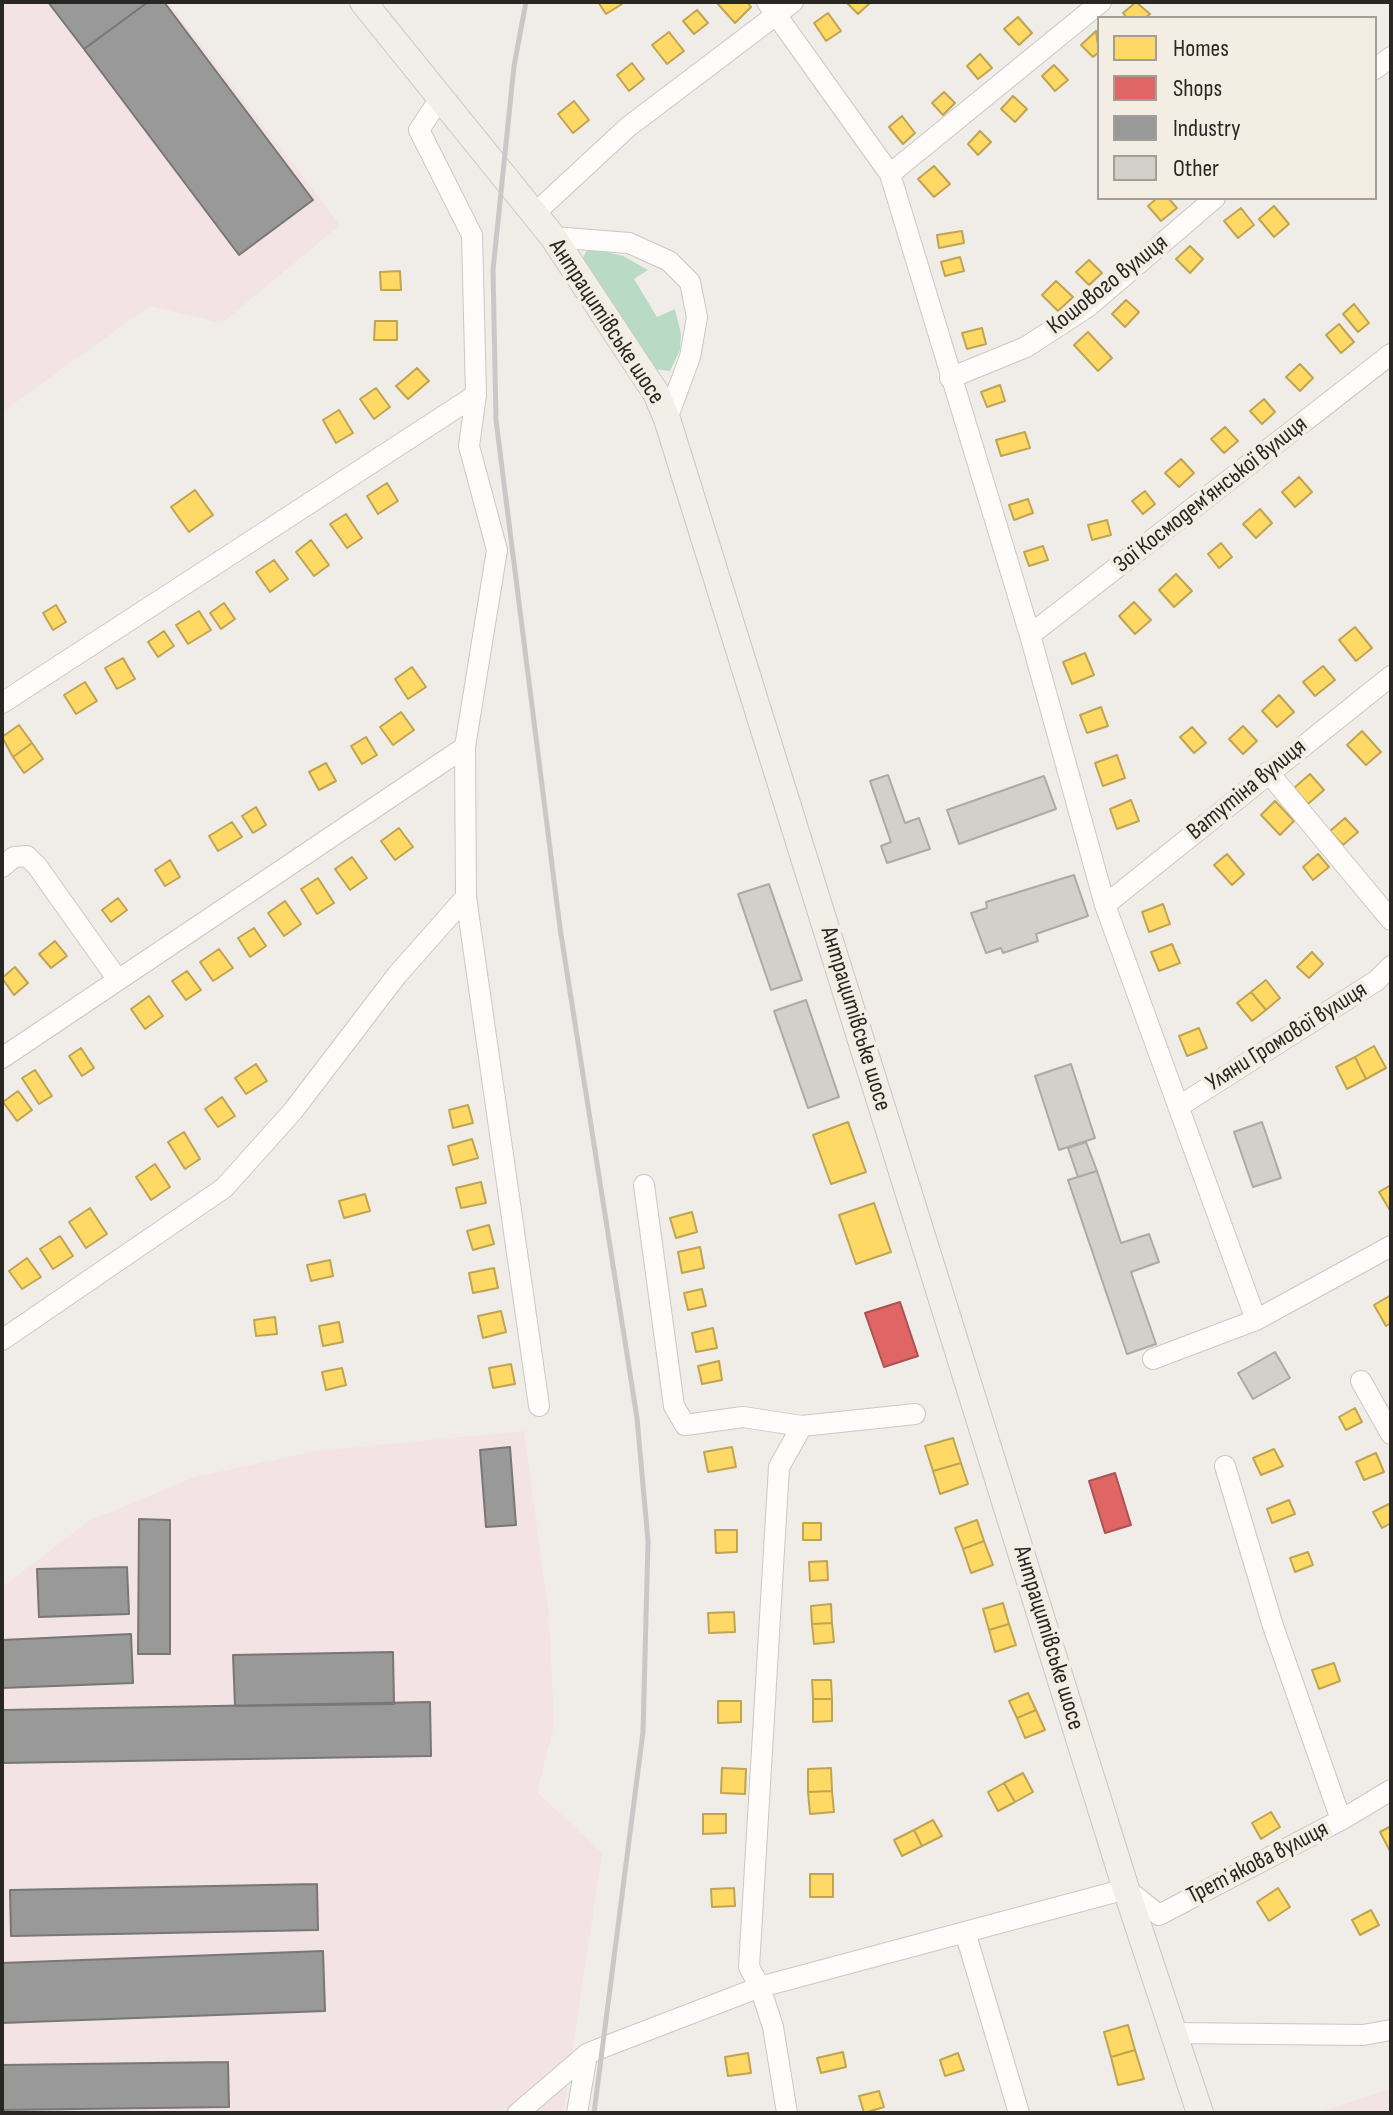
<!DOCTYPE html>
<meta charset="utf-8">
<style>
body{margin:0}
#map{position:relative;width:1393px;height:2115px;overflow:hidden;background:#f0ece7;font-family:"Sofia Sans Condensed",sans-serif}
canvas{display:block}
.frame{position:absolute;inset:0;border:4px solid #292723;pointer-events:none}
.legend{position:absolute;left:1097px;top:16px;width:280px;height:184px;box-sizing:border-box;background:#f4ede3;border:2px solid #a39e96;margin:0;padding:10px 14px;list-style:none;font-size:24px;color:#292723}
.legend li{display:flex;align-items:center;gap:16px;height:40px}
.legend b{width:40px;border:2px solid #a39e96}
</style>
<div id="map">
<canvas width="1393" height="2115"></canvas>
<div class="frame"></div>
<ul class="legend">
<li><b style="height:22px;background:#ffd966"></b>Homes</li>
<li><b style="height:22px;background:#e06666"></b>Shops</li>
<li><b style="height:22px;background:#999"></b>Industry</li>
<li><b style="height:22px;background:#d3d0cc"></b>Other</li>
</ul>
</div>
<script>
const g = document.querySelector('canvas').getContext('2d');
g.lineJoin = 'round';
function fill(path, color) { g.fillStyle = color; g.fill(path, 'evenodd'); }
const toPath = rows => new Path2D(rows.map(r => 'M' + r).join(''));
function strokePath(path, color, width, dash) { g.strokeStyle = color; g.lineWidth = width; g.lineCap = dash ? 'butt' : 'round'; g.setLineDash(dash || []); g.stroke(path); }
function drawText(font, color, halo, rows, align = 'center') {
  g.font = font + ' "Sofia Sans Condensed",sans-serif'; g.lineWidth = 8; g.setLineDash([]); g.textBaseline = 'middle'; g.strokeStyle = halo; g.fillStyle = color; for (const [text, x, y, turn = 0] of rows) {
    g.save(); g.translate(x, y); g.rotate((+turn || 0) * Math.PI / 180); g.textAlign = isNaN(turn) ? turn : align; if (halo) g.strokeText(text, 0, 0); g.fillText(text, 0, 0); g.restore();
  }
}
fill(toPath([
 [2,2,168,2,340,225,222,323,150,306,2,412],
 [524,1431,549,1617,554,1725,537,1792,602,1853,563,2113,2,2113,2,1587,89,1521,195,1477,317,1451],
 [1391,2089,1391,2113,1317,2113]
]), '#f3e3e5');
fill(toPath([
 [588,247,623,256,648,270,634,279,657,317,675,309,681,334,680,350,670,371,654,369,583,258]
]), '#b9dbc5');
const homes = toPath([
 [598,2,621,2,622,4,606,14,598,2],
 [747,2,751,7,735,23,717,3,747,2],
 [846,2,871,2,858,14,846,2],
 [1136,2,1150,14,1145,18,1127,18,1123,13,1136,2],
 [697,10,708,23,694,34,683,21,697,10],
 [828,13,841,31,826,41,814,23,828,13],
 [1018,17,1032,33,1019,45,1004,29,1018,17],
 [1096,31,1099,52,1093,57,1081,45,1096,31],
 [669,32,684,51,667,64,652,45,669,32],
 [980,54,992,68,978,79,967,66,980,54],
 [632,63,644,79,629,91,617,75,632,63],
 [1054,65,1068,80,1055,91,1042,76,1054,65],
 [944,92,955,103,943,115,932,103,944,92],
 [1013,96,1027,109,1015,122,1001,109,1013,96],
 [574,101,589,120,573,133,558,114,574,101],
 [902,116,915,133,903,144,889,127,902,116],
 [980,131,991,142,978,155,968,144,980,131],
 [934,166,950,184,934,197,918,179,934,166],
 [1157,198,1168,198,1177,208,1161,221,1148,206,1157,198],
 [1274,206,1289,224,1274,237,1259,219,1274,206],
 [1241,208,1254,225,1238,238,1224,221,1241,208],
 [962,231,964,243,939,248,937,235,962,231],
 [1190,246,1203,259,1190,273,1176,259,1190,246],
 [960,257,964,271,945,276,941,262,960,257],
 [1089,260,1102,273,1089,285,1076,272,1089,260],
 [400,271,401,290,381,290,380,272,400,271],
 [1056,281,1073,297,1058,311,1042,295,1056,281],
 [1126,300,1139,312,1125,327,1112,314,1126,300],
 [1354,304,1369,323,1358,332,1343,314,1354,304],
 [375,321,397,321,397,340,374,340,375,321],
 [1339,324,1354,342,1341,353,1326,335,1339,324],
 [982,328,986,344,967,349,962,333,982,328],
 [1088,332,1112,358,1098,371,1074,345,1088,332],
 [1300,364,1313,378,1300,391,1286,377,1300,364],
 [417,368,429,381,408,399,396,386,417,368],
 [1000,385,1005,401,987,407,981,392,1000,385],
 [376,388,390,407,374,419,360,399,376,388],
 [1264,399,1275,412,1262,424,1250,411,1264,399],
 [339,410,353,433,336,443,323,420,339,410],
 [1225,427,1238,441,1224,453,1211,439,1225,427],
 [1025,432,1030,448,1001,456,996,440,1025,432],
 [1181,459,1194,473,1179,487,1165,473,1181,459],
 [1299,477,1312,492,1295,507,1282,492,1299,477],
 [387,483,398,501,378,514,367,496,387,483],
 [195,490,213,515,189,532,171,507,195,490],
 [1145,491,1155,504,1143,514,1132,501,1145,491],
 [1028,499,1033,513,1014,520,1009,505,1028,499],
 [1260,509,1272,523,1256,538,1243,524,1260,509],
 [346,514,362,538,347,548,330,524,346,514],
 [1107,520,1111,535,1092,540,1088,525,1107,520],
 [311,540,329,565,314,576,296,552,311,540],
 [1221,543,1232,557,1219,568,1208,554,1221,543],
 [1043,546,1048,560,1029,566,1024,552,1043,546],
 [274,560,288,579,270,592,256,572,274,560],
 [1176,574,1192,591,1174,607,1159,590,1176,574],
 [1134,602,1151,620,1135,634,1119,616,1134,602],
 [224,603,235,619,221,629,210,613,224,603],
 [56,605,66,622,53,630,43,613,56,605],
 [199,611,211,630,188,644,176,625,199,611],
 [1355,627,1372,648,1356,661,1339,640,1355,627],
 [164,631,174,646,158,657,148,642,164,631],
 [1085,653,1094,675,1072,684,1063,662,1085,653],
 [123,658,135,679,117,689,105,668,123,658],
 [1323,666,1335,680,1315,696,1303,682,1323,666],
 [412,667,426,687,408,699,395,679,412,667],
 [85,682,97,701,76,714,64,695,85,682],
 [1279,695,1294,712,1277,727,1262,711,1279,695],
 [1101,707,1108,726,1087,733,1080,715,1101,707],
 [401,712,414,730,393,745,380,727,401,712],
 [19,725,32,743,13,757,2,737,19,725],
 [1243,726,1257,741,1243,754,1229,739,1243,726],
 [1192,727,1206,743,1194,753,1180,737,1192,727],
 [1362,731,1381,752,1366,765,1347,745,1362,731],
 [366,737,377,755,362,764,351,746,366,737],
 [32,743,43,759,24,773,13,757,32,743],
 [1117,755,1125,778,1103,786,1095,763,1117,755],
 [326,763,336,781,319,790,309,772,326,763],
 [1310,774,1324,790,1308,804,1294,788,1310,774],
 [1131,800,1139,821,1117,829,1110,809,1131,800],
 [1275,801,1294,821,1280,835,1261,815,1275,801],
 [256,807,266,825,253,833,242,816,256,807],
 [1345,818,1358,832,1343,845,1330,831,1345,818],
 [232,822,242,837,218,851,209,836,232,822],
 [399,828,413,847,395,860,381,841,399,828],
 [1227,854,1244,874,1232,885,1214,865,1227,854],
 [1318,854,1329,867,1313,880,1303,867,1318,854],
 [352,857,367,878,350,890,335,869,352,857],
 [170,860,180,877,165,886,155,870,170,860],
 [318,878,334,903,317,914,301,889,318,878],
 [118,898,127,910,111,922,102,910,118,898],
 [285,901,301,924,284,936,268,913,285,901],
 [1163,904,1170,924,1149,932,1142,912,1163,904],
 [254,928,266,946,250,957,238,938,254,928],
 [55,941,67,956,51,968,39,954,55,941],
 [1172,944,1180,963,1159,971,1151,952,1172,944],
 [219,949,233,968,213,981,200,962,219,949],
 [1312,952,1323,964,1309,978,1297,967,1312,952],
 [15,967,28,983,14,995,2,978,15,967],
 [187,971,201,990,186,1000,172,981,187,971],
 [1266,980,1280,998,1266,1010,1251,992,1266,980],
 [1251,992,1266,1010,1252,1021,1237,1003,1251,992],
 [149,996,163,1016,145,1029,131,1009,149,996],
 [1199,1028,1207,1048,1187,1056,1179,1036,1199,1028],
 [1374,1046,1386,1068,1366,1079,1355,1057,1374,1046],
 [81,1048,94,1068,82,1076,69,1056,81,1048],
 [1355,1057,1366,1079,1347,1089,1336,1067,1355,1057],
 [256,1064,267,1081,246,1094,235,1078,256,1064],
 [35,1070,52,1096,39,1104,22,1078,35,1070],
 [18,1091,32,1110,17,1121,3,1102,18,1091],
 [222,1097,235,1116,218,1127,205,1109,222,1097],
 [468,1105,473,1123,453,1128,449,1110,468,1105],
 [848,1122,866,1172,831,1184,813,1135,848,1122],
 [184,1132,200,1159,185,1169,168,1142,184,1132],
 [472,1139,478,1158,453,1165,448,1146,472,1139],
 [155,1164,170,1187,151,1200,136,1177,155,1164],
 [481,1182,486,1203,461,1208,456,1188,481,1182],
 [1391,1185,1391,1212,1379,1192,1391,1185],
 [365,1194,370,1211,344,1218,339,1201,365,1194],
 [874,1203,891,1252,856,1264,839,1215,874,1203],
 [90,1208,107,1234,86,1248,69,1222,90,1208],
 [692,1212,697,1232,676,1238,670,1218,692,1212],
 [489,1225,494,1244,473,1250,467,1231,489,1225],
 [60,1236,73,1256,53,1269,40,1249,60,1236],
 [700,1247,704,1268,682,1273,678,1252,700,1247],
 [27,1258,41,1277,22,1289,9,1271,27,1258],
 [330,1260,333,1276,311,1281,307,1265,330,1260],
 [494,1268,498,1288,473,1293,469,1273,494,1268],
 [702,1289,706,1306,688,1310,684,1293,702,1289],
 [1391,1295,1391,1323,1386,1326,1374,1305,1391,1295],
 [501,1311,506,1332,483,1338,478,1316,501,1311],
 [275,1317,277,1334,256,1336,254,1320,275,1317],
 [339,1322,343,1342,323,1346,319,1326,339,1322],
 [713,1328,717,1348,696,1352,692,1333,713,1328],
 [719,1361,722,1380,702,1384,698,1366,719,1361],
 [511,1364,515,1384,493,1388,489,1368,511,1364],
 [342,1368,346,1385,326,1390,322,1372,342,1368],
 [1355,1408,1362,1422,1346,1430,1339,1417,1355,1408],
 [953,1438,961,1463,933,1471,925,1446,953,1438],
 [732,1447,736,1467,708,1472,704,1452,732,1447],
 [1274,1449,1283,1466,1261,1475,1253,1458,1274,1449],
 [1376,1453,1384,1472,1364,1480,1356,1462,1376,1453],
 [961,1463,968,1484,940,1494,933,1471,961,1463],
 [1289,1500,1295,1514,1272,1523,1267,1509,1289,1500],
 [1391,1503,1391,1523,1382,1528,1373,1512,1391,1503],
 [977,1520,984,1541,963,1549,955,1528,977,1520],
 [803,1523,821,1523,821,1540,803,1540,803,1523],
 [715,1530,737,1530,737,1552,716,1553,715,1530],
 [984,1541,993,1565,971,1573,963,1549,984,1541],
 [1308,1552,1313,1565,1295,1572,1290,1558,1308,1552],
 [827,1561,828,1580,810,1581,809,1562,827,1561],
 [1003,1603,1009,1624,989,1630,983,1609,1003,1603],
 [831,1604,832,1623,812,1624,811,1606,831,1604],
 [734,1612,735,1632,709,1633,708,1613,734,1612],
 [832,1623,834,1642,814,1644,812,1624,832,1623],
 [1009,1624,1016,1645,995,1652,989,1630,1009,1624],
 [1334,1663,1340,1681,1319,1689,1312,1670,1334,1663],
 [812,1680,831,1680,832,1699,813,1699,812,1680],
 [1028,1693,1036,1710,1017,1718,1009,1701,1028,1693],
 [813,1699,832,1699,832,1721,813,1722,813,1699],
 [718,1701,741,1701,741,1722,718,1723,718,1701],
 [1036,1710,1045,1730,1025,1738,1017,1718,1036,1710],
 [722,1768,746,1769,745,1794,721,1793,722,1768],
 [831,1768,832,1791,808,1792,808,1769,831,1768],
 [1023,1773,1033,1792,1015,1802,1004,1783,1023,1773],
 [1004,1783,1015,1802,998,1811,988,1792,1004,1783],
 [832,1791,834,1812,810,1814,808,1792,832,1791],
 [1271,1812,1280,1827,1261,1839,1252,1823,1271,1812],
 [703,1814,726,1814,726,1833,703,1834,703,1814],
 [933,1820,942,1836,922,1846,914,1830,933,1820],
 [1391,1826,1391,1853,1380,1832,1391,1826],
 [914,1830,922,1846,902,1856,894,1840,914,1830],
 [810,1874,833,1874,833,1897,810,1897,810,1874],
 [734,1888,735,1906,712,1907,711,1889,734,1888],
 [1278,1888,1290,1907,1269,1921,1257,1902,1278,1888],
 [1371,1910,1379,1925,1360,1935,1352,1920,1371,1910],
 [1128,2025,1135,2050,1111,2057,1104,2032,1128,2025],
 [1135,2050,1144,2079,1118,2085,1111,2057,1135,2050],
 [843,2052,846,2067,821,2073,817,2058,843,2052],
 [748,2053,751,2073,728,2076,725,2057,748,2053],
 [958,2053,964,2070,945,2076,940,2060,958,2053],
 [879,2091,884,2107,864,2113,859,2096,879,2091]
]);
fill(homes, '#ffd966');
strokePath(homes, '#bfa452', 2);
const shops = toPath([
 [900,1302,918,1356,884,1367,865,1313,900,1302],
 [1115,1473,1131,1525,1105,1533,1089,1481,1115,1473]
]);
fill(shops, '#e06666');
strokePath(shops, '#a95352', 2);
const industry = toPath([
 [48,2,148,2,84,49,48,2],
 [148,2,164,2,313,200,239,255,84,49,148,2],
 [510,1447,516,1525,486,1527,480,1450,510,1447],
 [139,1519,170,1520,170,1654,138,1654,139,1519],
 [127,1567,129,1614,39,1617,37,1569,127,1567],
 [131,1634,133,1683,2,1688,2,1640,131,1634],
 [393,1652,394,1704,235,1706,233,1655,393,1652],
 [430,1702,431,1756,2,1763,2,1710,430,1702],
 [317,1884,318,1930,11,1936,10,1890,317,1884],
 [323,1951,325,2011,2,2023,2,1963,323,1951],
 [228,2062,229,2107,2,2110,2,2065,228,2062]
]);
fill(industry, '#999');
strokePath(industry, '#777776', 2);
const building = toPath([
 [888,775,905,823,919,818,930,849,887,863,881,846,891,842,870,781,888,775],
 [1044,776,1056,809,959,844,947,810,1044,776],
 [1074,875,1088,916,1036,934,1038,941,1003,953,1001,948,986,953,971,913,987,908,986,902,1074,875],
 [769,884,802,980,771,990,738,894,769,884],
 [806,1000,839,1097,808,1108,774,1011,806,1000],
 [1071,1064,1095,1138,1059,1150,1035,1076,1071,1064],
 [1262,1122,1281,1178,1253,1187,1234,1132,1262,1122],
 [1086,1142,1097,1171,1078,1177,1068,1148,1086,1142],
 [1097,1171,1121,1243,1149,1234,1159,1262,1131,1272,1156,1344,1127,1354,1068,1180,1097,1171],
 [1275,1352,1290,1378,1253,1399,1238,1373,1275,1352]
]);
fill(building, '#d3d0cc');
strokePath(building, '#aca9a6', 2);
const minor = toPath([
 [767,2,890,174,1030,635,1105,905,1256,1320,1153,1359],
 [1375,69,1391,57],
 [890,174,1101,2],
 [533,215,628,127,793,2],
 [553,237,629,243,669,261,690,282,697,317,690,357,667,419],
 [950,378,1026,347,1089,306,1215,198],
 [1030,635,1391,354],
 [2,703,476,395],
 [1268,772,1391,920],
 [2,867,14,857,27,856,37,866,118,980],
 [466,897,539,1406],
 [1105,905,1391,676],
 [2,1058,465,747],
 [1181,1105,1376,981,1391,966],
 [644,1185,674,1406,685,1425,743,1417,802,1426,915,1414],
 [1256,1320,1391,1246],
 [2,1340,224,1188,293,1111,397,975,466,897,465,747,497,550,469,446,476,395,472,235,419,130,439,100],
 [1361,1381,1391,1434],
 [1225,1466,1273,1626,1341,1820],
 [965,1932,1019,2113],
 [1176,2033,1363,2035,1391,2030],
 [518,2113,587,2054],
 [577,2113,587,2054,604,2047,760,1987,1126,1889,1159,1915,1341,1820,1391,1790],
 [787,2113,773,2027,760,1987,749,1967,779,1467,802,1426]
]);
const major = toPath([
 [363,2,553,237,656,393,667,419,1126,1889,1200,2113]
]);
strokePath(minor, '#cbc8c4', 22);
strokePath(major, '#cac8c6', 28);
strokePath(minor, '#fdfcfb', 20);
strokePath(major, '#f1efe8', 26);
strokePath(toPath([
 [526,2,514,66,493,270,496,420,560,928,637,1418,648,1541,643,1732,594,2113]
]), '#cac8c7', 5);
drawText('24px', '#292723', '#f4ede3', [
 ["Кошового вулиця",1108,285,-38],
 ["Антрацитівське шосе",606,322,57],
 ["Зої Космодем’янської вулиця",1211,495,-38],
 ["Ватутіна вулиця",1247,790,-39],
 ["Антрацитівське шосе",855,1019,73],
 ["Уляни Громової вулиця",1287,1037,-32],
 ["Антрацитівське шосе",1048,1638,73],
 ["Третʼякова вулиця",1258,1863,-27]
]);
</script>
